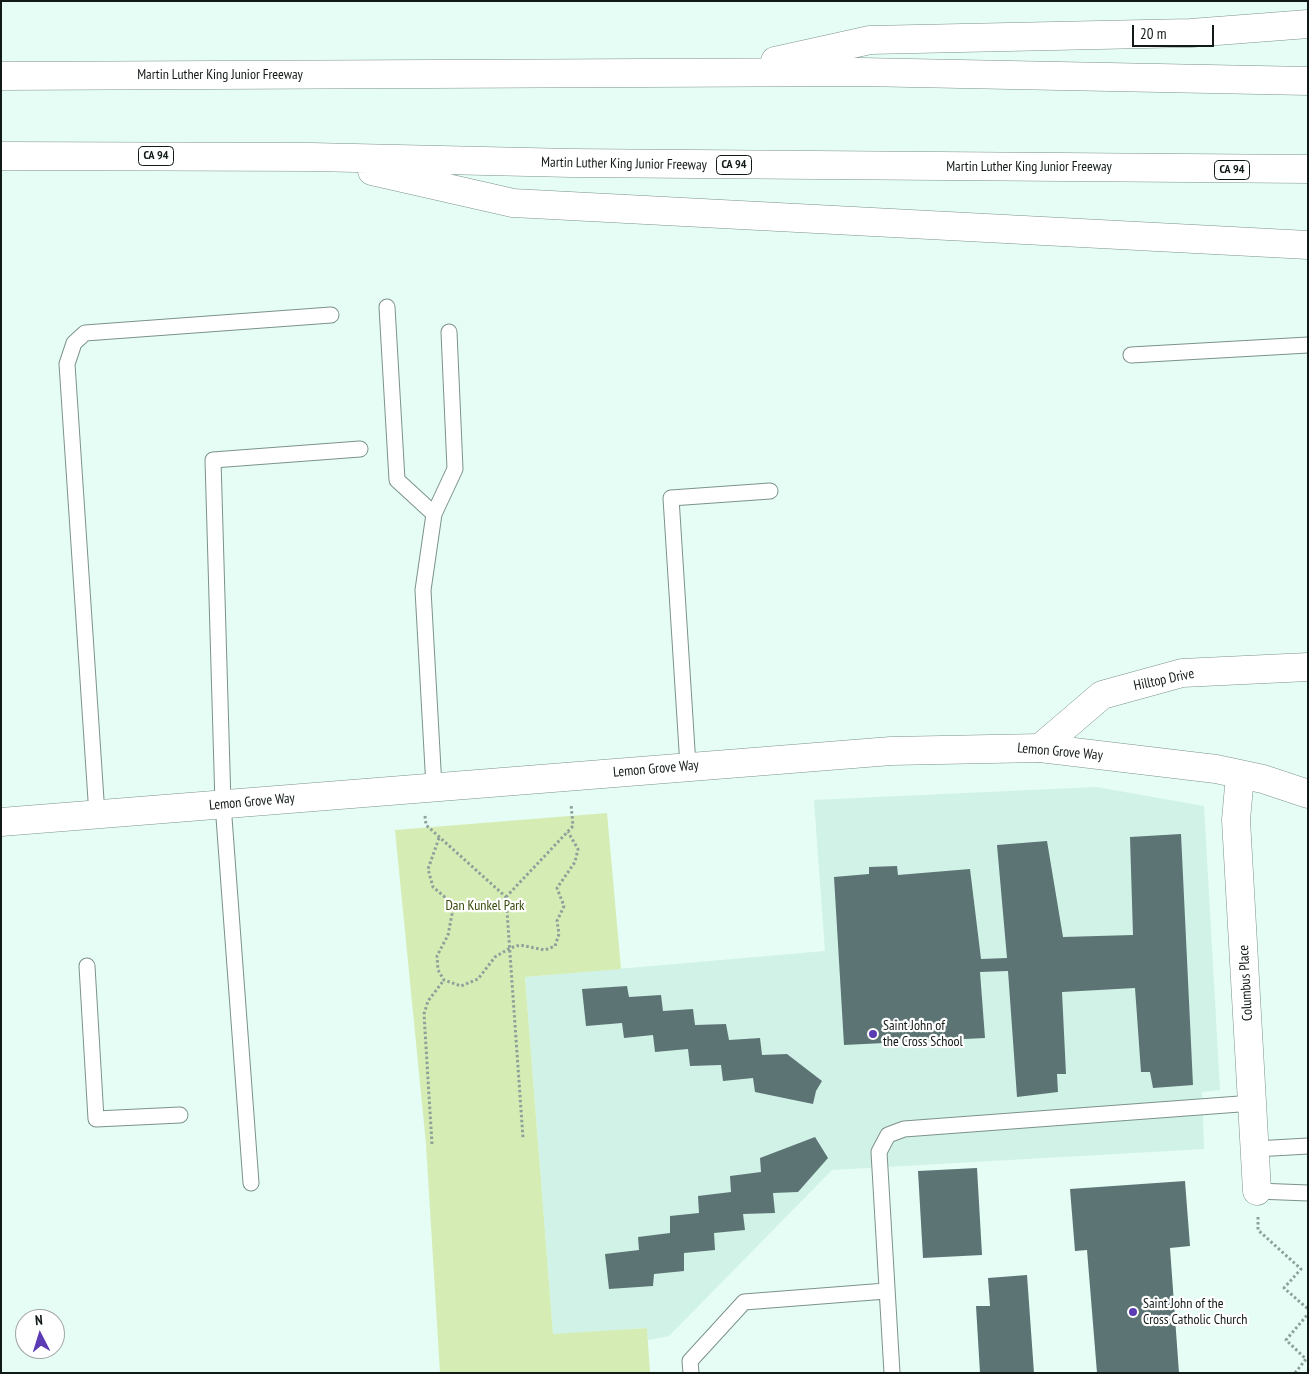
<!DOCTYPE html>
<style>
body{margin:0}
#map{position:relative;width:1309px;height:1374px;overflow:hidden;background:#e5fdf5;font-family:"PT Sans Narrow",sans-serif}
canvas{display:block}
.frame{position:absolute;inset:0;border:2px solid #121a18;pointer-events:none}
.north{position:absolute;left:15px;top:1309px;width:50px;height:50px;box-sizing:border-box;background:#fff;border:1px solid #a0a3a3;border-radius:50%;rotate:355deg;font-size:14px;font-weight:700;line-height:20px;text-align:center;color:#121a18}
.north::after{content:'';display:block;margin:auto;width:18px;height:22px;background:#5b3cb4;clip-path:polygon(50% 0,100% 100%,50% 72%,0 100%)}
.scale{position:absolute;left:1132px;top:25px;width:82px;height:22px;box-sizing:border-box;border:2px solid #121a18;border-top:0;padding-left:6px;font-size:15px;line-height:18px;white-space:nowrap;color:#121a18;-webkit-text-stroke:4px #fff;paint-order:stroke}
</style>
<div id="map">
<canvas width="1309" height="1374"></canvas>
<div class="frame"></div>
<div class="north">N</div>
<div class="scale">20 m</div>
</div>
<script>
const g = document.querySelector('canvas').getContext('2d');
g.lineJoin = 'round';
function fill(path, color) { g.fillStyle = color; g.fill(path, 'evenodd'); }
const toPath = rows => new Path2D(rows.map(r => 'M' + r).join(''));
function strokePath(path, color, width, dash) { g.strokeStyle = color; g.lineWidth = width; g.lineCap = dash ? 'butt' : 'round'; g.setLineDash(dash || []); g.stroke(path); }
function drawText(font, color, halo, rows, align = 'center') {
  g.font = font + ' "PT Sans Narrow",sans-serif'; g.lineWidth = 4.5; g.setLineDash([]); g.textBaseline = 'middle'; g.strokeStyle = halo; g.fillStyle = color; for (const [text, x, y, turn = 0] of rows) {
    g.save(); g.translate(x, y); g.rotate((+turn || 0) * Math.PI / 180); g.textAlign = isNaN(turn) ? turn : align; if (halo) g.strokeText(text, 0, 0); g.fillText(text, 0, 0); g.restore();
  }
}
fill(toPath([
 [1096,787,1204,806,1220,1090,1202,1092,1204,1149,832,1170,669,1336,648,1340,646,1328,553,1335,525,977,825,951,814,800]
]), '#d1f2e7');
fill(toPath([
 [607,813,621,969,525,977,553,1334,647,1328,650,1373,440,1373,426,1144,395,830]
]), '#d5edb4');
fill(toPath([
 [1181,834,1193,1085,1153,1088,1150,1072,1141,1072,1135,988,1062,992,1066,1074,1057,1074,1058,1092,1017,1097,1008,971,980,972,985,1038,844,1045,834,877,869,874,869,867,897,866,898,875,970,869,981,959,1007,958,997,845,1047,841,1063,937,1133,935,1130,837],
 [627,986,629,997,661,995,663,1011,693,1009,695,1025,726,1024,729,1040,760,1038,762,1055,787,1054,822,1081,816,1091,813,1104,755,1092,753,1078,723,1081,721,1065,690,1066,688,1049,655,1052,653,1035,624,1038,622,1023,586,1026,582,989],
 [815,1137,828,1158,798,1192,773,1193,775,1213,743,1214,745,1230,714,1233,715,1250,684,1253,684,1271,654,1274,653,1286,609,1289,605,1254,639,1250,638,1237,670,1233,670,1216,699,1213,698,1196,731,1192,730,1176,761,1172,760,1158],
 [977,1168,982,1255,923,1258,918,1171],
 [1185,1181,1190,1246,1170,1248,1179,1373,1097,1373,1087,1250,1075,1251,1070,1189],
 [1027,1275,1034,1373,980,1373,976,1306,990,1306,988,1278]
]), '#5c7474');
const lane = toPath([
 [387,307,397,480,434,514],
 [1131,355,1308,345],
 [688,766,671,498,770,491],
 [434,787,423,590,434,514,455,469,449,332],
 [97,815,67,364,74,343,85,333,331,315],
 [87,966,96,1119,180,1115],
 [1255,1149,1308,1146],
 [251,1183,223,804,213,460,360,449],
 [1257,1191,1308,1193],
 [691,1373,690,1361,744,1302,886,1291],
 [892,1373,879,1152,888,1135,904,1129,1253,1103]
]);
const street = toPath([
 [1040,748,1102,695,1182,673,1308,667],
 [1240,775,1236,820,1257,1191]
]);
const secondary = toPath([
 [1,822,891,751,1040,748,1216,769,1263,779,1308,794]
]);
const highway = toPath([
 [775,61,870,40,1191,33,1308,24],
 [1,76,861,72,1308,81],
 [1,156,312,157,571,163,1308,169],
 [372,171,513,203,1308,245]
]);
strokePath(lane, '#7c928b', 17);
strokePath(street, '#7c928b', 29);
strokePath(secondary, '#7c928b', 29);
strokePath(highway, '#7c928b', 29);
strokePath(toPath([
 [425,816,426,825,506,897,523,1138],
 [439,838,428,869,433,887,446,898,452,914,448,935,437,956,438,970,444,980,461,986,478,979,495,957,510,948,520,945,545,950,555,946,559,934,557,921,564,906,557,888,575,862,578,849,568,832],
 [506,897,573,826,571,804],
 [432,1144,424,1014,428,1001,444,980],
 [1258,1217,1258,1230,1301,1269,1284,1288,1308,1309],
 [1295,1373,1306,1359,1286,1340,1308,1314]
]), '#8ea09a', 3, [2.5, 2.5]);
strokePath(lane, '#fff', 15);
strokePath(street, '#fff', 28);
strokePath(secondary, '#fff', 28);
strokePath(highway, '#fff', 28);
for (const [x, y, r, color] of [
 [873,1034,5,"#5b3cb4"],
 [1133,1312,5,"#5b3cb4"]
]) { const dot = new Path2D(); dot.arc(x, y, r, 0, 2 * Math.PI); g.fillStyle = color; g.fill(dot); strokePath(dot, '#fff', 2); }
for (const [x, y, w] of [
 [156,156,35],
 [734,165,35],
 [1232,170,35]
]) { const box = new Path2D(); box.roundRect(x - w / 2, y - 9.5, w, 19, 4); g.fillStyle = '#fff'; g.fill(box); strokePath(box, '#121a18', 1); }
drawText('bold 12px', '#121a18', null, [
 ["CA 94",156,156],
 ["CA 94",734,165],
 ["CA 94",1232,170]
]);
drawText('14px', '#121a18', '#fff', [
 ["Martin Luther King Junior Freeway",220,75],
 ["Martin Luther King Junior Freeway",624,164,1],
 ["Martin Luther King Junior Freeway",1029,167],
 ["Hilltop Drive",1164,680,-12],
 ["Lemon Grove Way",1060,752,5],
 ["Lemon Grove Way",656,769,-5],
 ["Lemon Grove Way",252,802,-5],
 ["Columbus Place",1246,983,-93]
]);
drawText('14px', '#354a09', '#fff', [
 ["Dan Kunkel Park",485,906]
]);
drawText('14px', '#121a18', '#fff', [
 ["Saint John of",883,1026],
 ["the Cross School",883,1042],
 ["Saint John of the",1143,1304],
 ["Cross Catholic Church",1143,1320]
], 'left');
</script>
